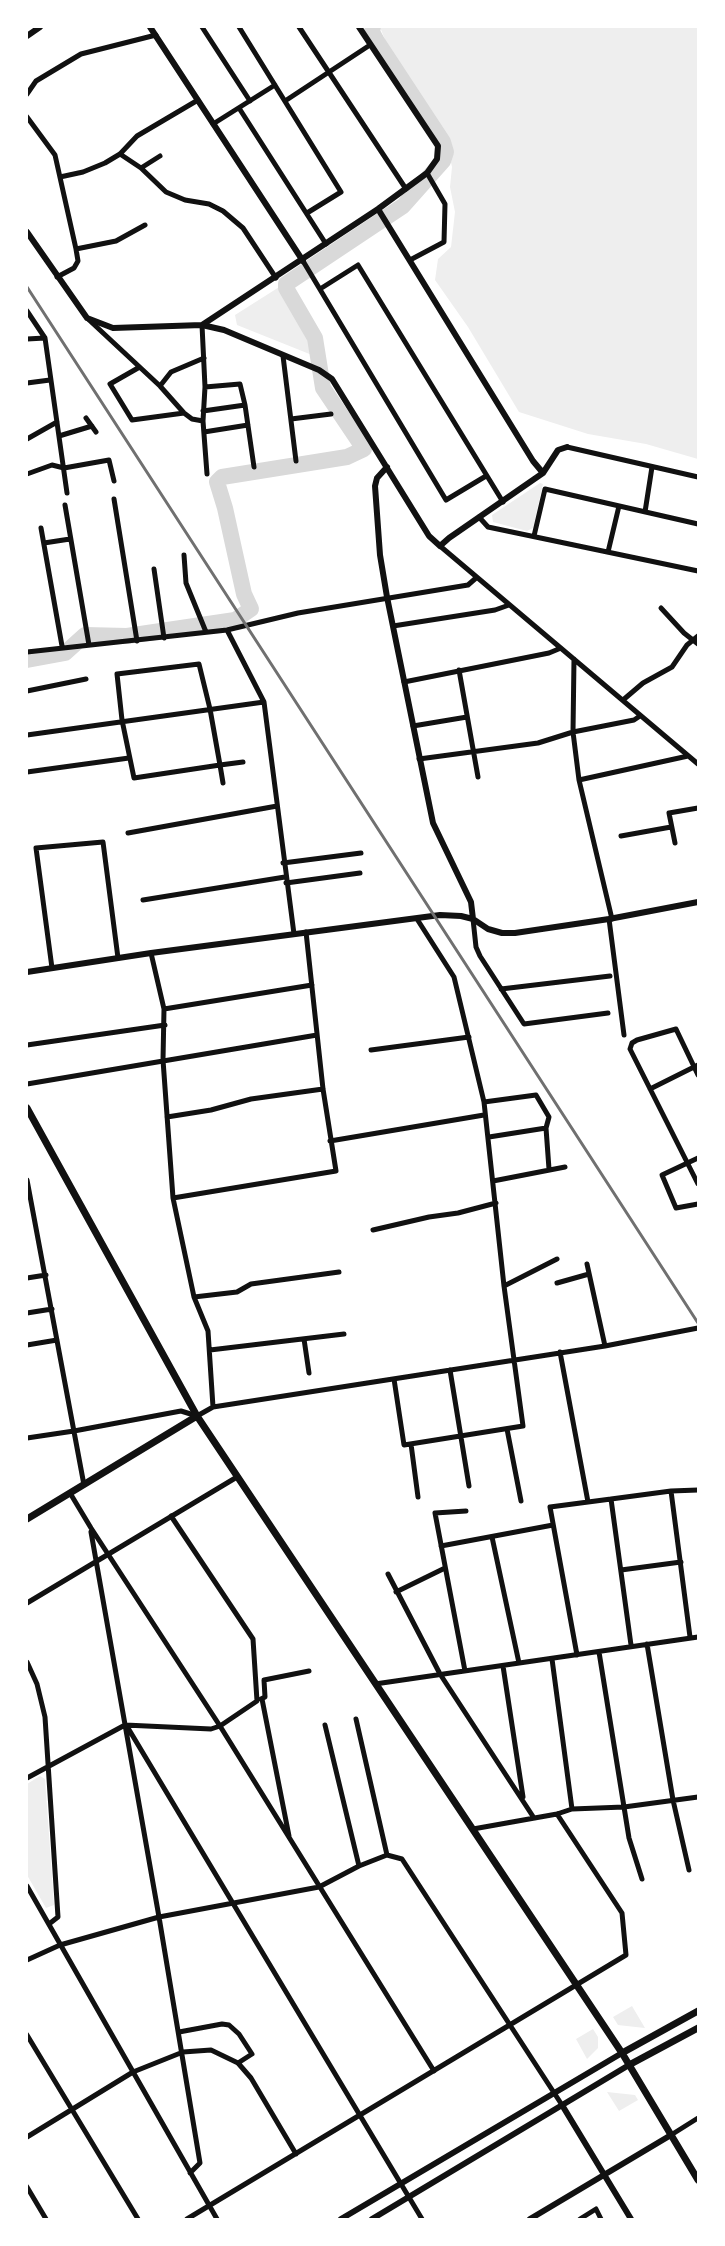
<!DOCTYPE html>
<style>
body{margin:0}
#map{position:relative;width:725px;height:2246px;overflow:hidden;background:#fff;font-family:"Space Grotesk",sans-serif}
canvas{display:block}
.frame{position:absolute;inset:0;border:28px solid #fff;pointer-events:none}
</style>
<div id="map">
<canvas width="725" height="2246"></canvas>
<div class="frame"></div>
</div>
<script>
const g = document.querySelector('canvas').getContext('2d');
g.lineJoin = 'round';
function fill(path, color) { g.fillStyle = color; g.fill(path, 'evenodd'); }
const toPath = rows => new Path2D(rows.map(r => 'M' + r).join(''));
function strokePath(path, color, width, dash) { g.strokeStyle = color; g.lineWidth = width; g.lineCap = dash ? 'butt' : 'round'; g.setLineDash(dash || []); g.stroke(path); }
fill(toPath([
 [380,27,698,27,698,459,646,444,588,434,519,412,468,327,435,280,438,259,451,247,455,212,450,187,452,167,446,139,432,112,391,55],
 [284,284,313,339,317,357,237,325,235,315],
 [540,483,543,484,533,528,527,531,493,522,492,515],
 [40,1776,45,1779,54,1905,46,1908,27,1875,27,1784],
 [632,2006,645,2028,618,2025,613,2017],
 [593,2029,598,2037,598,2048,587,2059,576,2039],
 [607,2092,635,2095,638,2100,619,2111]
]), '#eee');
strokePath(toPath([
 [27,660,65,653,85,635,127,636,235,620,251,609,244,594,225,508,217,482,222,477,347,457,364,449,323,388,315,338,286,288,286,284,403,206,443,161,446,152,443,142,378,43,372,32,373,27]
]), '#d9d9d9', 16);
strokePath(toPath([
 [202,27,250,101],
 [239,27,341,192,307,213],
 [299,27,406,189],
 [27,94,36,81,81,54,156,35],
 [285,101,370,45],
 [239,108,326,244],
 [27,117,55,155,76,249,78,261,74,268,57,277],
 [213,124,275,85],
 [120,154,141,168,166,192,185,200,209,204,223,211,243,228,276,278],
 [141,168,160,156],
 [60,177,83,172,105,163,120,154,137,136,198,100],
 [76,249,116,241,145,225],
 [410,260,444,242,445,204,427,173],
 [303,261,446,500,486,476],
 [320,289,358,265,503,502],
 [27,311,45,338,67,493],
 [87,318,160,386,184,413,192,419,203,421],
 [202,325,205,387,203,421,207,474],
 [27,339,45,338],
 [283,356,296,461],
 [138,368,110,384,132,420,184,413],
 [27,383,50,380],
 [160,386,171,372,204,358],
 [205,387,240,384,245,405,254,467],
 [203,411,245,405],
 [86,418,96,432],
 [291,419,331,414],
 [204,432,248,425],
 [59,436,92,426],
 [27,439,57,422],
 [567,447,698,477],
 [27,474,52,465,64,468,109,460,114,481],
 [114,499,137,641],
 [65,505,89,645],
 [645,512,652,467],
 [479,517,488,527,698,571],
 [41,528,62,646],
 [534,536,545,489,698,524],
 [44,543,70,539],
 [440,546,698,764],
 [608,552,619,506],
 [184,555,186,583,206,632],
 [154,569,164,638],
 [661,608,684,633,698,644],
 [393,626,495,610,509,605],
 [227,630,264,702,294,934],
 [27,652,227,630,298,613,468,585,476,578],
 [574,659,573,732,579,780,612,919],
 [459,670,478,777],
 [404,682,549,653,561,648],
 [27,691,86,679],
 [623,700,643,683,672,667,687,645,698,636],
 [413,726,467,717],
 [27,735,264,702],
 [419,759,538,743,573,732,634,720,640,716],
 [27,772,129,758],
 [579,780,688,756],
 [223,783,220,765,210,709,199,664,117,674,122,720,134,778,220,765,243,762],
 [128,833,277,806],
 [621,836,671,827],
 [675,843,669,813,698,808],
 [283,863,361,853],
 [286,883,360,873],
 [143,900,285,877],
 [473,919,476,947,480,956,524,1024,608,1013],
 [609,919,624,1035],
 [151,953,164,1009,163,1060,173,1198,194,1297,208,1331,213,1407],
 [52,968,36,848,103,842,118,958],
 [501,989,610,976],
 [164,1009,312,985],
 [27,1045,165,1025],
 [371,1050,469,1037],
 [698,1075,676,1029,637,1040,632,1043,630,1049,698,1184],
 [27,1084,317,1035],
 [650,1089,698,1065],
 [484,1102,536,1095,549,1117,546,1128,549,1169],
 [167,1117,211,1110,251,1099,323,1089],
 [489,1137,546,1128],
 [330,1141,484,1115],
 [698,1158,662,1175,676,1208,698,1204],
 [27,1180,84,1485],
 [493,1181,565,1167],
 [173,1198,336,1171,323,1089,306,932],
 [373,1230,429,1217,458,1213,496,1203],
 [587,1264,605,1346],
 [27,1278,46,1275],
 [557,1283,589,1274],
 [504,1286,557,1259],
 [194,1297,237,1292,251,1284,339,1272],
 [27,1313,52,1309],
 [304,1339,309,1373],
 [27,1345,57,1340],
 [210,1350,344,1334],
 [560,1352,588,1502],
 [450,1370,469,1486],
 [394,1379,404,1445,523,1426,504,1286,484,1102,454,977,417,919],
 [507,1429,521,1501],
 [27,1438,74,1431,181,1411,197,1416,213,1407,605,1346,698,1328],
 [411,1444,418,1497],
 [70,1493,91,1528,220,1726,434,2071],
 [611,1499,671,1491],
 [91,1532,159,1917,200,2163,190,2173],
 [492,1537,519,1663],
 [441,1546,553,1525],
 [621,1570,681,1562],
 [388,1574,440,1674,534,1818],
 [396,1592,445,1568],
 [27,1603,237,1477],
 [690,1637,671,1491,698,1490],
 [647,1644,673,1800,689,1870],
 [599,1652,629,1838,642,1879],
 [577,1655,550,1507,611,1499,631,1645],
 [552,1659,572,1809],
 [27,1662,37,1684,45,1717,58,1917,49,1924],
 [503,1666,523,1797],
 [465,1671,435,1513,466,1511],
 [375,1684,698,1637],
 [261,1699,265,1697,264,1680,309,1671],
 [262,1699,289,1836],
 [356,1719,387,1855],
 [325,1725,359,1866],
 [128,1728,422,2219],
 [27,1778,125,1725,211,1729,220,1726,257,1701,253,1639,171,1516],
 [473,1829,557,1814,572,1809,624,1807,698,1797],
 [27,1886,217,2219],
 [27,1960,60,1945,159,1917,319,1887,359,1866,387,1855,402,1859,562,2105],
 [179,2032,222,2024,229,2025,239,2034,252,2054,238,2063],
 [27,2035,138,2219],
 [671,2135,698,2118],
 [27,2137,133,2072,183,2052,211,2050,238,2063,251,2078,296,2154],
 [27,2187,46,2219],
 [187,2219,626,1955,622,1913,557,1814],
 [580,2219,596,2209,601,2219]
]), '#111', 5);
strokePath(toPath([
 [150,27,303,261],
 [27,36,40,27],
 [378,209,533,461,543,473],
 [27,232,87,318,113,328,202,325,224,330,319,370,332,379,429,536,440,546,449,538,543,473,558,450,567,447],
 [202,325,378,209,427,173,437,159,438,146,359,27],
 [387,467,377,478,375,486,380,555,387,597,433,823,471,902,473,919],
 [27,972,151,953,440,915,461,916,473,919,488,929,502,933,515,933,609,919,698,902],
 [562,2105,631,2219],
 [341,2219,622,2053],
 [372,2219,629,2065],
 [530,2219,671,2135]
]), '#111', 6);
strokePath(toPath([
 [27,1108,197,1416,622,2053,698,2180],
 [27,1519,197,1416],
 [622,2053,698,2011],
 [629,2065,698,2028]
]), '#111', 7);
strokePath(toPath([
 [27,287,698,1323]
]), '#707070', 3);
</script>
